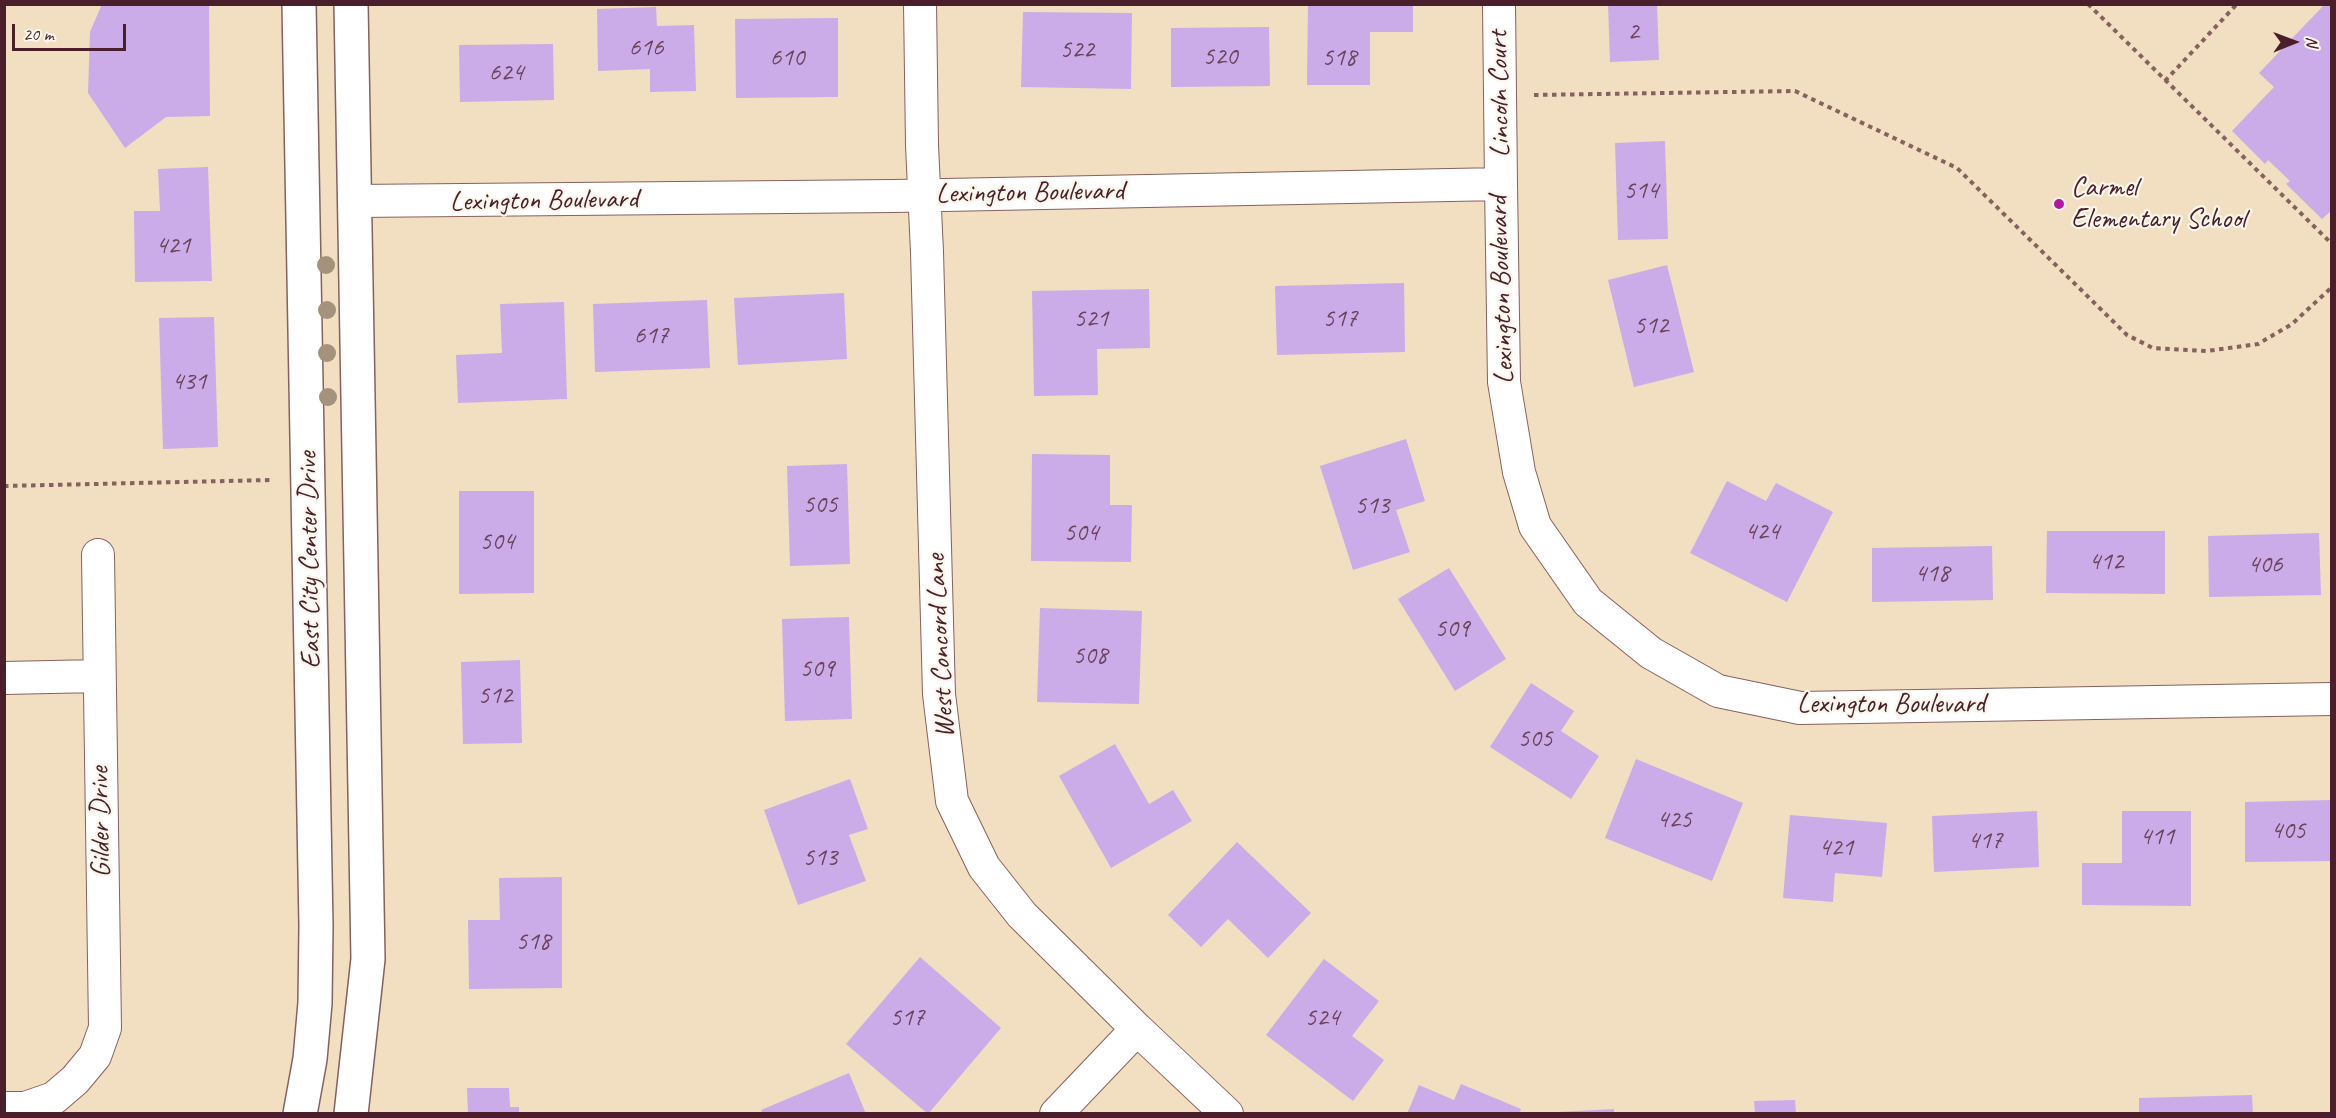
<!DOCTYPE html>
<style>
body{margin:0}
#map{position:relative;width:2336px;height:1118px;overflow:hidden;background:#f2dec0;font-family:Caveat,sans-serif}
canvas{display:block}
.frame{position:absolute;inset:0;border:6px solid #4a1f2b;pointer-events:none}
.north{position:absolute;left:2264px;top:12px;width:60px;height:60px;-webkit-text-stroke:4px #fbf7ec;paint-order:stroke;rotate:89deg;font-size:16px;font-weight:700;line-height:24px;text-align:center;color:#4a1f2b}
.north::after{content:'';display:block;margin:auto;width:21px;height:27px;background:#4a1f2b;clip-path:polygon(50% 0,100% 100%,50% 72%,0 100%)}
.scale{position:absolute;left:12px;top:24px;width:114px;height:27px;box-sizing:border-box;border:3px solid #4a1f2b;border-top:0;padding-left:8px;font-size:18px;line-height:21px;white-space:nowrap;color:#4a1f2b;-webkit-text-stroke:4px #fbf7ec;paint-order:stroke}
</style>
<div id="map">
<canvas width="2336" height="1118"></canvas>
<div class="frame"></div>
<div class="north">N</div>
<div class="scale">20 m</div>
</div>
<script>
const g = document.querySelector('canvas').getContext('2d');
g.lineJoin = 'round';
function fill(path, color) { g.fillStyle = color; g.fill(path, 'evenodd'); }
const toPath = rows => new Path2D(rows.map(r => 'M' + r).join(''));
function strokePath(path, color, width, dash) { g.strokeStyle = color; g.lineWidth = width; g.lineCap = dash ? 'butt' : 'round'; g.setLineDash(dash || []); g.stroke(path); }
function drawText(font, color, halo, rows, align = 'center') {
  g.font = font + ' Caveat,sans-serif'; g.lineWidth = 4.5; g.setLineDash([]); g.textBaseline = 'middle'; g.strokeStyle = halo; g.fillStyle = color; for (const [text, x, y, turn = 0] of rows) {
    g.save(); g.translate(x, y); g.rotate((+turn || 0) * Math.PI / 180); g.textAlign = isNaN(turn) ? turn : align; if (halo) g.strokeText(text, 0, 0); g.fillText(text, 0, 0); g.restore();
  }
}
fill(toPath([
 [102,4,209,4,210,116,166,117,125,148,88,93,90,32],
 [1308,4,1413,4,1413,32,1370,32,1370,85,1307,85],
 [1608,4,1657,4,1659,60,1610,62],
 [2325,4,2332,4,2332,210,2322,219,2286,184,2290,181,2268,160,2265,164,2232,131,2274,87,2259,73],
 [656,7,657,26,694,25,696,91,650,92,650,69,598,71,597,9],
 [1023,12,1132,13,1131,89,1021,87],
 [838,18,838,97,736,98,735,19],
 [1269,27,1270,86,1171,87,1171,28],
 [553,44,554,100,460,102,459,45],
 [1665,141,1668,239,1618,240,1615,143],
 [208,167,212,281,135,282,134,211,160,211,158,169],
 [1667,265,1694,372,1634,387,1608,280],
 [1404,283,1405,352,1277,355,1275,286],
 [1149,289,1150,348,1097,349,1098,395,1034,396,1032,291],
 [844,293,847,359,738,365,734,298],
 [707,300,710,368,595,372,593,304],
 [564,302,567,399,458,403,456,355,502,353,500,304],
 [214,317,218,447,163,449,159,318],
 [1406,439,1425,501,1396,510,1410,552,1353,570,1320,466],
 [1032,454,1110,455,1110,505,1132,505,1131,562,1031,561],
 [847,464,850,564,790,566,787,466],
 [1727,481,1766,501,1776,483,1833,512,1787,602,1690,553],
 [459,491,534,491,534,593,459,594],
 [2047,531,2165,531,2165,594,2046,593],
 [2319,533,2321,595,2209,597,2208,536],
 [1992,546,1993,600,1872,602,1872,548],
 [1449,568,1506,659,1455,691,1398,599],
 [1040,608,1142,611,1139,704,1037,702],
 [849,617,852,719,785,721,782,619],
 [520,660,522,743,463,744,461,662],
 [1531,683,1574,711,1561,731,1599,756,1571,799,1490,747],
 [1115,744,1149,804,1173,790,1192,821,1111,868,1059,776],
 [1636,759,1743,803,1712,881,1605,838],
 [850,779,868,829,849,835,866,881,798,905,764,810],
 [2332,800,2332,861,2245,862,2245,802],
 [2037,811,2039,867,1934,872,1932,816],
 [2122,811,2191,811,2191,906,2082,905,2082,863,2122,863],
 [1790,815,1887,823,1882,877,1835,873,1833,902,1783,898],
 [1237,842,1311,913,1268,958,1228,919,1201,947,1168,915],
 [562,877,562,988,469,989,468,920,500,920,499,878],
 [920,957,1001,1028,928,1114,846,1044],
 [1324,959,1379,1001,1352,1036,1384,1060,1353,1101,1266,1035],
 [849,1073,866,1114,763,1114,761,1110],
 [1461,1084,1521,1109,1519,1114,1407,1114,1419,1085,1454,1100],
 [467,1088,509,1088,510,1107,519,1107,519,1114,468,1114],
 [2252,1095,2253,1114,2139,1114,2139,1098],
 [1795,1100,1796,1114,1755,1114,1754,1101],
 [1614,1109,1614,1114,1558,1114,1558,1112]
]), '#ccabe9');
const street = toPath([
 [920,4,922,145,927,252,939,694,952,801,984,867,1022,915,1137,1029,1227,1114],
 [1499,4,1501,184],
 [355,201,894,196,1501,184,1504,382,1519,472,1535,526,1588,602,1651,653,1718,691,1800,708,2332,699],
 [4,678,98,676],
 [4,1108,25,1108,54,1098,75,1080,95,1056,105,1028,98,555],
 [1056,1114,1137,1029]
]);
const secondary = toPath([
 [299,4,316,926,315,1003,310,1059,300,1114],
 [351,1114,368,959,351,4]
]);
strokePath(street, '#85625f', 34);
strokePath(secondary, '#85625f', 36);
strokePath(toPath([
 [2088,4,2332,244],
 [2165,81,2237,4],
 [1534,95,1795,91,1957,168,2127,335,2153,348,2207,351,2258,344,2292,324,2332,287],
 [4,486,271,480]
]), '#85625f', 4, [4.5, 4.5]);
strokePath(street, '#fff', 32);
strokePath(secondary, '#fff', 33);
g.fillStyle = '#a4927c';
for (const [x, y] of [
 [326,265],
 [327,310],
 [327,353],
 [328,397]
]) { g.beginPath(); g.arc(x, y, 9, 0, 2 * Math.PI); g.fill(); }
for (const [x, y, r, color] of [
 [2059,204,6,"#b5179e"]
]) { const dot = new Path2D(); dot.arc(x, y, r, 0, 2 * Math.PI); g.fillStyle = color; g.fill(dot); strokePath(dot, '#fbf7ec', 2); }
drawText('26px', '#6a425a', null, [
 ["2",1633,32],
 ["616",646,48],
 ["522",1077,50],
 ["520",1220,57],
 ["610",787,58],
 ["518",1339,58],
 ["624",506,73],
 ["514",1641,191],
 ["421",173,246],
 ["521",1091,319],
 ["517",1340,319],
 ["512",1651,326],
 ["617",651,336],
 ["431",189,382],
 ["505",820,505],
 ["513",1372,506],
 ["424",1762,532],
 ["504",1081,533],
 ["504",497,542],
 ["412",2106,562],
 ["406",2265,565],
 ["418",1932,574],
 ["509",1452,629],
 ["508",1090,656],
 ["509",817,669],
 ["512",495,696],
 ["505",1535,739],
 ["425",1674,820],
 ["405",2288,831],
 ["411",2157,837],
 ["417",1985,841],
 ["421",1836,848],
 ["513",820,858],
 ["518",533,942],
 ["517",907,1018],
 ["524",1322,1018]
]);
drawText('28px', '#4a1f2b', '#fbf7ec', [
 ["Lincoln Court",1500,94,-91],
 ["Lexington Boulevard",1030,193,-1],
 ["Lexington Boulevard",544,201,-1],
 ["Lexington Boulevard",1502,290,-92],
 ["East City Center Drive",310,560,-91],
 ["West Concord Lane",941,646,-93],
 ["Lexington Boulevard",1891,705],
 ["Gilder Drive",101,822,-91]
]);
drawText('28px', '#4a1f2b', '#fbf7ec', [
 ["Carmel",2071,188],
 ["Elementary School",2071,220]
], 'left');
</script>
